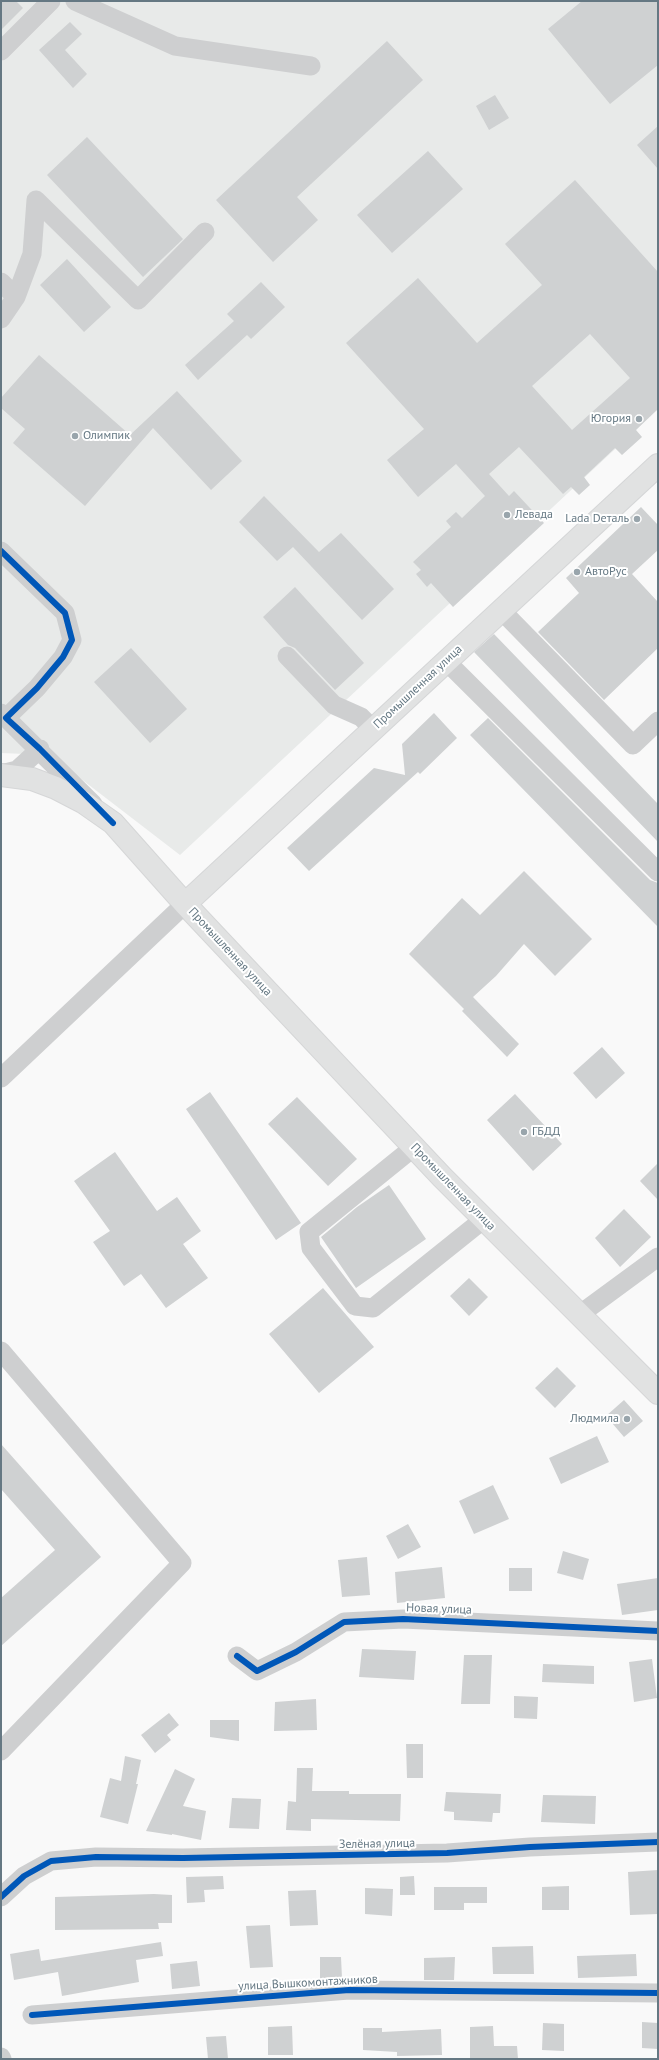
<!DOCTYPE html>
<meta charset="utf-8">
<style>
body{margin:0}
#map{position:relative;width:659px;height:2060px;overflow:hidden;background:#f9f9f9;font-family:"PT Sans",sans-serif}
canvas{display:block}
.frame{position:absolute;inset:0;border:2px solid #657883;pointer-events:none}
</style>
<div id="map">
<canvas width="659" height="2060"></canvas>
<div class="frame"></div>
</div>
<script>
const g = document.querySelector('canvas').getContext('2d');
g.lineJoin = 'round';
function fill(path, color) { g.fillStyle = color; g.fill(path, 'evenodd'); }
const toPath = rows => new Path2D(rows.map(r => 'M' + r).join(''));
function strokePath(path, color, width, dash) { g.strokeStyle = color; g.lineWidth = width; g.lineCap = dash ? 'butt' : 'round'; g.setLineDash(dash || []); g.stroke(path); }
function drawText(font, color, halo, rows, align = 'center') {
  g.font = font + ' "PT Sans",sans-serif'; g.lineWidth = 4; g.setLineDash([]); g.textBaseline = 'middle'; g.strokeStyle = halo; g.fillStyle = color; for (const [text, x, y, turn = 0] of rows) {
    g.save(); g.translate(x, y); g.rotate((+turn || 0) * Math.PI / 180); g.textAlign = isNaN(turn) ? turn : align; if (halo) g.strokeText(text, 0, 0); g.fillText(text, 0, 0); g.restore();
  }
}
fill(toPath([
 [1,1,658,1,658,409,180,855,50,755,1,753]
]), '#e8eae9');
fill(toPath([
 [1,1,16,1,23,8,1,30],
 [582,1,658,1,658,65,610,104,548,29],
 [70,22,82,34,65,50,87,74,73,88,39,50],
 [387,41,423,80,297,197,318,220,273,262,216,200],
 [495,95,509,118,489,130,476,106],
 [658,126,658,169,637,145],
 [87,137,183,239,143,277,47,175],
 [428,151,463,189,392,253,357,215],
 [575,180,658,272,658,409,636,430,642,437,622,455,615,448,584,477,590,485,579,495,571,487,563,494,519,447,489,474,509,496,514,491,544,523,453,607,431,583,427,587,416,574,421,570,413,562,451,527,446,521,456,512,462,518,485,496,456,464,418,497,387,460,424,429,346,343,418,278,477,343,542,285,505,244],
 [590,334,630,378,572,430,532,386],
 [67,259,111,307,84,332,40,285],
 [261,282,285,307,251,339,247,335,198,380,185,365,234,321,227,314],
 [39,355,130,435,177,391,242,461,211,490,153,428,85,506,13,443,25,429,1,408,1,398],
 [264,496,319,552,341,533,394,589,362,620,293,547,277,561,239,522],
 [641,507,658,525,658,550,632,574,658,602,658,648,604,700,538,632,579,593,566,578],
 [295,587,364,663,335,690,295,648,288,645,263,617],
 [494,634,658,804,658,842,474,652],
 [131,648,187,709,150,743,94,682],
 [434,713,457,738,420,774,418,772,309,871,287,848,374,768,405,775,402,744],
 [488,718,650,880,658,883,658,927,470,735],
 [524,871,592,939,555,976,524,944,496,976,473,997,519,1044,507,1057,462,1011,464,1009,409,954,462,898,480,915],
 [602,1047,625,1073,596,1099,573,1073],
 [210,1092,301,1223,276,1240,186,1109],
 [515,1094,562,1144,533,1171,487,1120],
 [297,1097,357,1159,328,1186,268,1124],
 [115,1152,157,1211,177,1197,201,1231,183,1244,208,1278,166,1308,141,1274,124,1286,93,1242,110,1231,74,1181],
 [658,1163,658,1200,640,1181],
 [389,1185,426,1239,356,1288,321,1237,357,1207],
 [624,1209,651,1237,620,1267,595,1238],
 [469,1278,488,1297,469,1316,450,1296],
 [323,1288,374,1347,319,1393,269,1334],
 [557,1367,576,1386,555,1408,535,1388],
 [624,1400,643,1421,624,1437,606,1416],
 [597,1436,609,1462,561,1484,549,1458],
 [1,1444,101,1557,1,1646,1,1598,55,1550,1,1489],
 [493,1485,509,1519,474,1534,459,1501],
 [408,1524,421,1547,398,1559,386,1536],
 [563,1551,589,1559,583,1580,557,1573],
 [367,1557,370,1595,342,1597,338,1560],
 [442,1567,445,1598,397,1603,395,1572],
 [509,1568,532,1568,532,1591,509,1591],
 [658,1578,658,1610,622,1615,617,1584],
 [362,1649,416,1651,414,1680,359,1677],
 [464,1655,492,1655,490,1704,461,1704],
 [652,1659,657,1698,634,1702,629,1662],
 [543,1664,594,1666,594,1684,542,1682],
 [514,1696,538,1697,537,1719,514,1718],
 [316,1699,317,1730,274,1731,275,1702],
 [169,1713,179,1725,167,1735,171,1740,155,1753,141,1735],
 [210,1720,239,1720,239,1741,210,1737],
 [406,1744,423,1744,423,1778,407,1778],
 [125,1756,141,1760,136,1784,138,1784,128,1824,100,1817,110,1778,121,1781],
 [297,1768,313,1768,312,1791,349,1791,349,1794,401,1794,400,1821,311,1819,311,1831,286,1830,288,1801,296,1802],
 [175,1769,195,1779,183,1806,206,1811,201,1840,172,1834,172,1835,146,1831],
 [446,1792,501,1794,500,1813,493,1813,492,1822,454,1820,454,1812,444,1811],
 [543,1795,596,1796,595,1824,541,1822],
 [232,1798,261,1799,259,1829,229,1828],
 [658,1870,658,1914,630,1915,628,1872],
 [223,1876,224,1889,204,1890,205,1902,187,1903,186,1877],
 [414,1876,415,1895,400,1895,400,1877],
 [569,1886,569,1910,542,1910,542,1887],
 [434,1887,487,1887,487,1903,464,1903,464,1910,434,1910],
 [365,1888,393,1889,392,1916,365,1914],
 [316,1890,318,1925,290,1926,288,1891],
 [154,1894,172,1895,172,1923,158,1923,159,1929,55,1930,55,1897],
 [270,1925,273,1967,250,1968,246,1926],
 [161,1942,163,1956,136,1960,139,1982,62,1996,58,1972,14,1980,10,1954,39,1949,41,1961],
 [533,1946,534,1974,493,1974,492,1947],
 [636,1954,637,1976,578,1978,577,1956],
 [320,1957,341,1957,342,1978,320,1979],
 [455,1957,454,1980,424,1980,424,1958],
 [197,1961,200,1986,172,1989,170,1964],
 [642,2022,658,2023,658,2049,642,2048],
 [543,2023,564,2024,564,2051,542,2050],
 [292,2026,293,2055,268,2055,268,2027],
 [493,2026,494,2046,517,2046,518,2059,470,2059,470,2027],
 [363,2028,382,2028,382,2032,441,2029,442,2055,397,2056,397,2052,363,2050],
 [226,2036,228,2059,208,2059,206,2037]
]), '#cfd1d2');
const major = toPath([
 [1,775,32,779,56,788,83,802,113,823,185,904,442,1177,658,1393],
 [185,904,658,465]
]);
strokePath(major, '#d5d6d7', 24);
strokePath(toPath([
 [75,1,175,46,311,66],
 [1,51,51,1],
 [1,282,16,297,1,319],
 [16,297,32,254,36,200,138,300,205,232],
 [1,551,65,613,72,640,63,657,37,688,6,718],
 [501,610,633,745,658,721],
 [287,656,334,705,361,717,373,729],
 [446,661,658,872],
 [1,713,93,804],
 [1,774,17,770,40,749],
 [1,1078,185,904],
 [414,1147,309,1232,311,1248,355,1306,373,1308,484,1219],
 [579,1315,658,1257],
 [1,1351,182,1563,1,1751],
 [237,1656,257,1671,296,1652,344,1622,403,1619,658,1631],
 [1,1897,24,1876,51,1861,96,1857,183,1858,447,1853,530,1847,658,1842],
 [32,2015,349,1990,658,1993],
 [1,2057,2,2059]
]), '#cecfd0', 19);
strokePath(major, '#e1e2e2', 22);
strokePath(toPath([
 [1,551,65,613,72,640,63,657,37,688,6,718,40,749,113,823],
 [237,1656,257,1671,296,1652,344,1622,403,1619,658,1631],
 [1,1897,24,1876,51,1861,96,1857,183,1858,447,1853,530,1847,658,1842],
 [32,2015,349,1990,658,1993]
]), '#0057b8', 6);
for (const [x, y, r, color] of [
 [639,419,4,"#99a5ac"],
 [75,436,4,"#99a5ac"],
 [507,515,4,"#99a5ac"],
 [637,519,4,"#99a5ac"],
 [577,572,4,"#99a5ac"],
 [524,1132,4,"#99a5ac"],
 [627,1419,4,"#99a5ac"]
]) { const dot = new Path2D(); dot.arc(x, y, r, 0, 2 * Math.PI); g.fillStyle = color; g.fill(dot); strokePath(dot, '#fff', 1.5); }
drawText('12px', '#657883', '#fff', [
 ["Югория",631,419,"right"],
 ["Олимпик",83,436],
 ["Левада",515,515],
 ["Lada Dеталь",629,519,"right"],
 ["АвтоРус",585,572],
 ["ГБДД",532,1132],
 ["Людмила",619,1419,"right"]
], 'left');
drawText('12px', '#657883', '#fff', [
 ["Промышленная улица",418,687,-43],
 ["Промышленная улица",230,952,47],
 ["Промышленная улица",453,1187,46],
 ["Новая улица",439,1609,2],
 ["Зелёная улица",377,1844,-1],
 ["улица Вышкомонтажников",308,1983,-3]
]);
</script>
